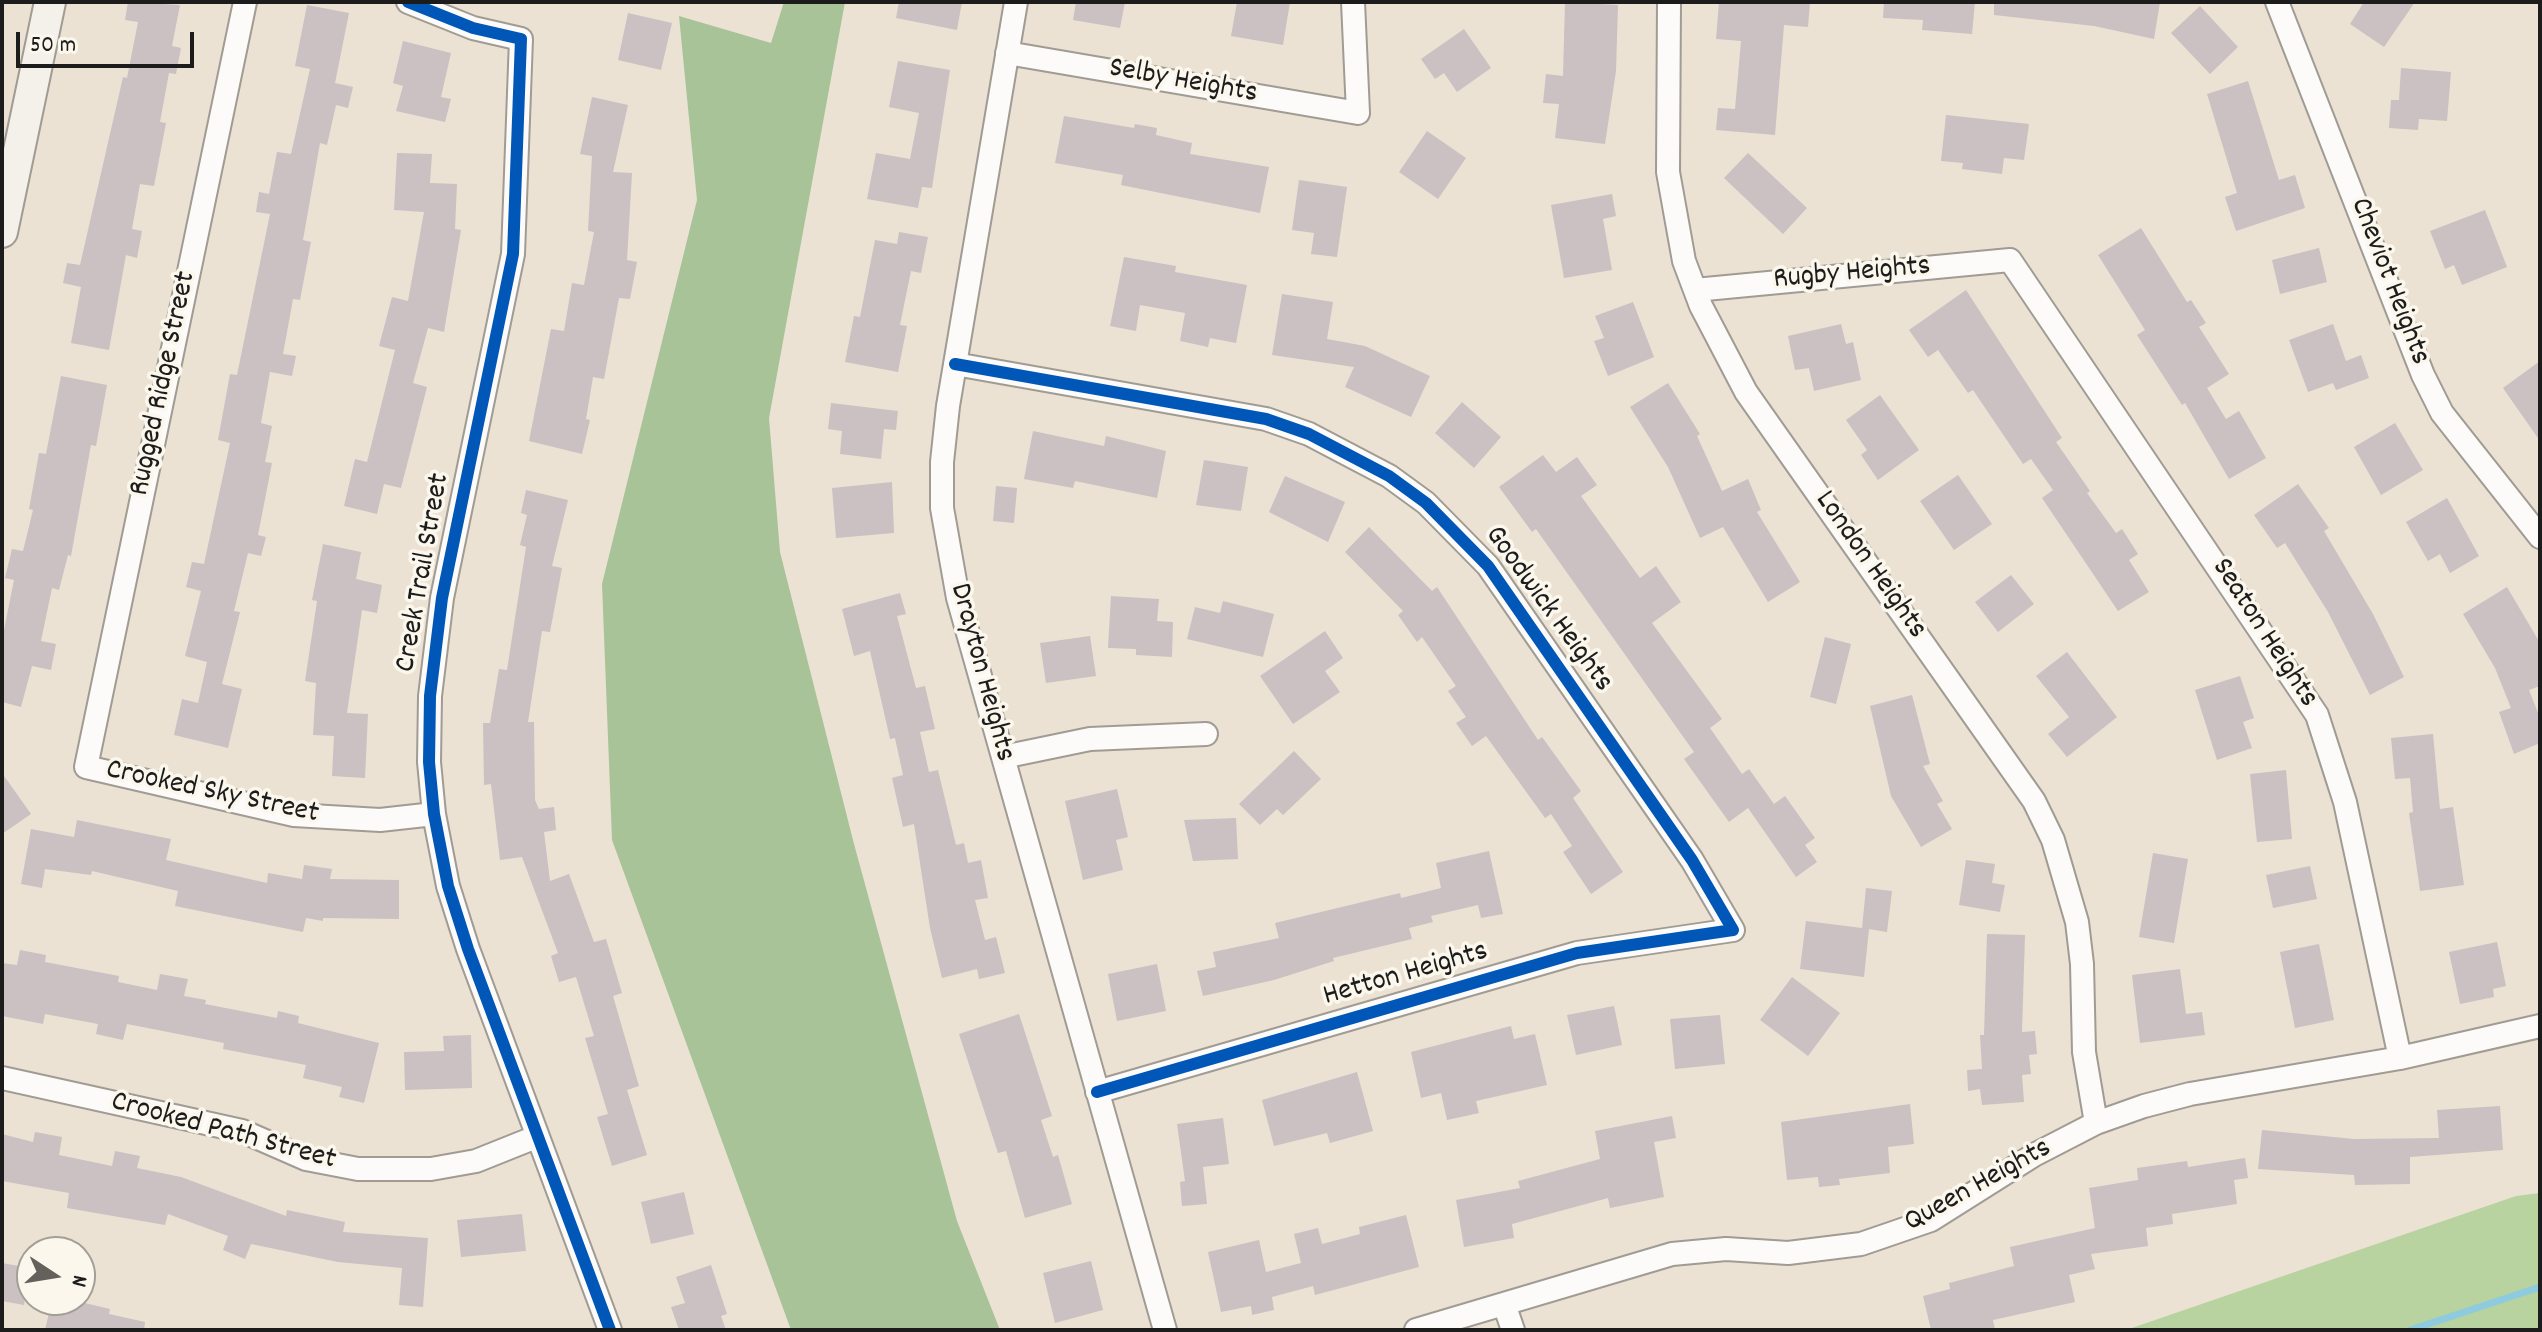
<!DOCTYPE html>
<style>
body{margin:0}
#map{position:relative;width:2542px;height:1332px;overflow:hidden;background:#ebe2d4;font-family:Dekko,sans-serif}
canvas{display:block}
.frame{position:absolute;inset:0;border:4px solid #1c1c1c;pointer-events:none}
.north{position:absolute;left:16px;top:1236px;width:80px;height:80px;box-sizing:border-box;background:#fbf7ec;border:2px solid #a29f99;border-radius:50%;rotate:102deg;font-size:22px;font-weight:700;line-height:32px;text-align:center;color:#1c1c1c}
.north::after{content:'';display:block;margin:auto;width:28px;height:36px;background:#64615c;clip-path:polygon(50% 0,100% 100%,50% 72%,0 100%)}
.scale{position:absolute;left:16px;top:32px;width:178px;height:36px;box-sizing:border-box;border:4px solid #1c1c1c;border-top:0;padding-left:10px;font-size:24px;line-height:28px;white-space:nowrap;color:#1c1c1c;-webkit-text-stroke:6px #fbf7ec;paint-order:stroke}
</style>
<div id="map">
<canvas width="2542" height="1332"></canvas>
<div class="frame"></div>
<div class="north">N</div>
<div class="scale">50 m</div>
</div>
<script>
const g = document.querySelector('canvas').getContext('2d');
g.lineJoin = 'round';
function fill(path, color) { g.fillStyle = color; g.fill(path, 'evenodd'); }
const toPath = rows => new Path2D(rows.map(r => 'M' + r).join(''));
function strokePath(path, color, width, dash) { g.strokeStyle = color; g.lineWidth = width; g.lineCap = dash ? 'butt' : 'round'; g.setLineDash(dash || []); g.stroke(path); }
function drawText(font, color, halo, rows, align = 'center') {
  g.font = font + ' Dekko,sans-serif'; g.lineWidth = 7; g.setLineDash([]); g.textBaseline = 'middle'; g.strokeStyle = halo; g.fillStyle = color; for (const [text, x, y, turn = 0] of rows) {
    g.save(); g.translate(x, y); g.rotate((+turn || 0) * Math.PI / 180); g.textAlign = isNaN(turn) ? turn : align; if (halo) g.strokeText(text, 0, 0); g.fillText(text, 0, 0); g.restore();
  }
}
fill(toPath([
 [2540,1193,2540,1330,2126,1330,2516,1196]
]), '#b8d2a0');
fill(toPath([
 [784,2,845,2,769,418,780,552,854,844,957,1221,1000,1330,791,1330,612,840,602,584,697,200,679,16,771,43]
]), '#a8c398');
strokePath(toPath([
 [2410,1330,2540,1287]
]), '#8ecbdf', 7);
fill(toPath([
 [128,2,180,5,172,46,181,48,176,74,169,73,160,122,166,123,154,186,140,184,132,229,142,231,137,258,126,255,109,350,71,343,81,287,63,283,67,263,80,265,123,77,127,78,138,22,125,20],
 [899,2,962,2,957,30,896,18],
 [1076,2,1125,2,1120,28,1073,20],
 [1237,2,1290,2,1283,45,1231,36],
 [1565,2,1618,5,1616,71,1605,144,1555,138,1559,104,1543,103,1546,74,1563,76],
 [1719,2,1810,2,1808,27,1784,25,1775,135,1716,130,1718,108,1735,109,1741,41,1716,39],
 [1884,2,1975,2,1972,34,1922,30,1923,20,1883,18],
 [1994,2,2160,2,2154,39,2094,26,1994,15],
 [2364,2,2415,2,2384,47,2350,24],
 [307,5,349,13,335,83,353,87,348,108,336,105,327,145,320,143,303,240,311,242,300,300,293,299,283,354,296,356,292,376,270,372,261,423,272,426,265,462,272,463,258,535,266,537,261,556,248,553,234,611,240,612,222,684,242,689,228,748,174,735,182,699,198,703,207,662,185,656,201,591,186,587,192,562,204,564,230,443,218,440,230,374,237,375,270,214,256,212,259,192,269,194,277,152,291,154,310,69,295,66],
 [2200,6,2238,47,2210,74,2171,33],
 [628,13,672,23,661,70,618,60],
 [1464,29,1491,68,1457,92,1444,73,1435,79,1421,59],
 [403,41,451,53,441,97,451,99,445,122,396,111,403,86,393,83],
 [898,61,950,70,932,188,922,187,918,208,867,199,876,153,910,159,919,113,889,107],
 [2401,68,2451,72,2447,121,2419,119,2418,130,2389,128,2391,100,2399,100],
 [2248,81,2279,180,2295,175,2305,208,2236,231,2225,197,2237,193,2207,94],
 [592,97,628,105,613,172,632,173,627,260,637,262,630,299,619,298,604,379,593,377,586,419,590,420,582,454,529,441,551,329,564,331,572,283,584,285,594,232,588,231,592,156,580,154],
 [1946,115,2029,124,2024,160,2004,158,2002,174,1962,169,1963,163,1941,161],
 [1064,116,1134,128,1135,124,1157,128,1156,135,1192,143,1190,154,1269,167,1260,213,1121,185,1123,175,1055,163],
 [1427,131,1466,158,1438,199,1399,172],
 [397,153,432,154,430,183,457,184,455,229,461,230,444,332,428,328,413,383,427,387,401,488,384,484,377,514,344,506,355,459,367,462,395,350,379,346,392,297,408,301,424,212,394,210],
 [1748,153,1807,208,1783,234,1724,178],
 [1299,180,1347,187,1337,257,1311,254,1314,233,1292,230],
 [1612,194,1616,216,1603,219,1612,270,1564,278,1551,205],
 [2485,210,2507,267,2462,285,2454,265,2445,269,2430,231],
 [2141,228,2187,302,2191,300,2206,323,2199,327,2229,374,2207,388,2226,419,2239,411,2266,458,2229,479,2185,403,2182,405,2137,335,2145,330,2098,255],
 [899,232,928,237,921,273,911,271,900,325,907,326,898,372,845,362,854,316,860,317,875,240,897,244],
 [2319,248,2327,282,2280,294,2272,260],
 [1124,257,1176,266,1175,272,1247,285,1236,343,1210,338,1208,347,1180,341,1185,313,1140,305,1136,331,1110,326],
 [1966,290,2062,438,2056,442,2090,491,2087,493,2116,533,2122,529,2138,554,2129,560,2149,592,2118,611,2042,498,2053,490,2031,459,2023,464,1973,390,1968,393,1938,350,1928,357,1909,330],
 [1282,294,1333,302,1327,339,1365,346,1430,376,1411,417,1345,387,1354,367,1272,355],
 [1633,302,1654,357,1608,376,1594,341,1604,338,1595,316],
 [1841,324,1846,344,1853,342,1861,380,1814,391,1809,368,1795,370,1788,336],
 [2333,324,2346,361,2361,355,2369,378,2336,390,2333,383,2308,392,2289,340],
 [2540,361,2540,441,2503,388],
 [61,376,107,385,96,446,91,445,71,556,68,555,59,590,52,588,41,641,56,644,51,670,32,666,21,707,2,702,2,640,14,580,5,578,12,549,23,551,33,510,29,509,39,453,46,454],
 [1668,383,1700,434,1697,436,1722,491,1748,479,1761,510,1757,512,1800,582,1768,602,1723,527,1700,538,1668,467,1630,407],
 [1880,395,1919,450,1878,480,1861,455,1867,450,1846,420],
 [1462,402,1501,437,1474,468,1435,433],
 [831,403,898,411,896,430,884,429,881,459,840,454,842,431,828,429],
 [2395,423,2423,470,2381,495,2354,447],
 [1033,431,1104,446,1106,436,1166,451,1157,498,1075,481,1073,488,1024,479],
 [1543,455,1556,472,1577,457,1597,485,1581,496,1640,578,1656,566,1681,602,1652,623,1722,719,1710,728,1742,774,1749,769,1774,804,1785,796,1815,838,1805,845,1817,862,1796,877,1748,808,1729,822,1684,759,1694,752,1536,529,1532,532,1499,487],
 [1204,460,1248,467,1241,511,1196,505],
 [1958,475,1992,524,1954,550,1920,501],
 [1285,476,1345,502,1328,542,1269,512],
 [892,482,894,533,836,538,832,488],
 [2298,484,2329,528,2324,531,2373,614,2404,677,2370,695,2328,612,2285,543,2277,548,2254,515],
 [996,486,1017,488,1014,523,993,521],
 [526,490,568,500,552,566,562,568,550,632,542,631,528,722,534,722,535,800,539,809,554,807,556,830,544,832,550,881,569,874,594,942,606,939,622,993,613,996,639,1086,627,1090,647,1155,612,1166,597,1117,608,1114,585,1038,594,1036,576,977,559,982,551,956,558,953,522,857,500,860,491,784,484,785,483,723,490,723,499,669,507,670,526,547,520,545,527,515,521,513],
 [2447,498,2479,556,2450,573,2440,554,2428,561,2406,522],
 [1369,527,1432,591,1437,587,1538,740,1542,737,1581,791,1573,798,1623,872,1591,894,1563,852,1572,846,1551,814,1545,818,1486,736,1472,746,1456,723,1466,717,1448,691,1456,686,1422,637,1417,642,1398,615,1403,611,1345,552],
 [323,544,361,552,356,579,382,585,377,613,362,610,347,713,368,714,365,778,332,776,334,736,313,735,316,683,305,681,317,601,312,600],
 [2011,575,2034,604,1998,632,1975,602],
 [2507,587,2540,643,2540,686,2529,690,2540,718,2540,743,2514,754,2499,712,2511,708,2495,668,2463,614],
 [900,593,906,614,897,616,916,688,925,686,935,729,920,732,929,772,938,770,956,845,964,843,968,863,981,860,988,898,975,900,985,940,996,937,1005,973,979,979,977,969,942,978,930,928,914,824,903,827,892,778,903,775,895,738,890,739,870,651,854,656,842,609],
 [1111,596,1159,599,1157,621,1173,622,1172,657,1136,655,1136,649,1108,648],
 [1223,601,1274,614,1263,657,1187,639,1195,607,1220,613],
 [1325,631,1343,658,1325,671,1340,692,1293,724,1260,676],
 [1090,636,1096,676,1046,683,1040,643],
 [1825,637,1851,644,1836,704,1810,697],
 [2067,652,2117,717,2067,757,2048,734,2069,717,2036,676],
 [2240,676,2254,718,2243,722,2252,748,2217,760,2195,690],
 [1912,695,1930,764,1923,766,1943,801,1937,804,1952,829,1921,847,1891,796,1870,706],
 [2433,734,2440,809,2453,807,2464,885,2420,891,2409,813,2413,812,2410,778,2395,779,2391,738],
 [1294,751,1321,779,1283,815,1277,809,1260,825,1239,804],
 [2286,770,2292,839,2257,842,2250,774],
 [2,773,31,814,2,834],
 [1117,789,1128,837,1116,840,1123,870,1083,880,1065,801],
 [1236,818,1238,859,1193,861,1184,820],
 [77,820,171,839,166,860,267,883,268,873,302,879,304,865,332,869,330,879,399,880,399,919,323,918,323,921,306,918,303,932,175,906,178,891,92,871,91,875,45,869,42,888,21,884,31,829,74,837],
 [1489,851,1503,914,1481,918,1478,905,1431,916,1433,922,1409,928,1412,939,1333,958,1334,961,1274,980,1203,996,1197,971,1216,967,1213,952,1279,938,1275,923,1400,893,1401,898,1441,888,1436,863],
 [2153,853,2188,859,2174,943,2139,937],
 [1966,860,1995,864,1992,883,2005,885,2000,912,1959,905],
 [2310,866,2317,899,2273,908,2266,875],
 [1866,888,1892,891,1887,932,1869,929,1864,977,1800,969,1806,921,1862,928],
 [1987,934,2025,935,2022,1032,2035,1031,2037,1054,2029,1055,2031,1074,2022,1075,2024,1102,1982,1105,1980,1089,1968,1091,1967,1070,1982,1069,1980,1035,1984,1035],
 [2497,942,2506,986,2493,989,2494,997,2460,1004,2449,952],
 [2319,944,2334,1020,2295,1028,2280,952],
 [20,950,46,955,45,962,119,976,118,982,157,990,160,974,188,979,184,996,206,1000,205,1004,277,1018,278,1011,299,1016,298,1023,379,1043,364,1103,339,1097,342,1087,303,1078,306,1065,223,1049,224,1043,127,1024,123,1040,96,1034,98,1024,45,1014,43,1024,2,1016,2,963,17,965],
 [1157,964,1166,1011,1117,1021,1108,974],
 [2180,969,2186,1014,2202,1012,2205,1035,2140,1043,2132,975],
 [1792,977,1840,1013,1808,1056,1760,1020],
 [1614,1006,1622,1045,1576,1055,1567,1015],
 [1019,1014,1052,1116,1041,1120,1053,1157,1058,1155,1072,1204,1025,1218,1006,1151,998,1153,959,1034],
 [1720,1015,1725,1064,1675,1069,1670,1019],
 [1511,1026,1514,1039,1535,1034,1547,1085,1476,1101,1479,1113,1447,1120,1441,1093,1421,1098,1411,1052],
 [471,1035,472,1088,405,1090,404,1052,444,1051,443,1036],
 [1357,1072,1373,1131,1330,1143,1327,1133,1274,1146,1262,1100],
 [1910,1104,1914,1144,1888,1147,1890,1173,1839,1179,1840,1185,1819,1187,1818,1177,1787,1180,1781,1122],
 [2500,1106,2503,1150,2410,1157,2410,1184,2355,1185,2354,1175,2258,1169,2262,1130,2354,1139,2439,1138,2437,1110],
 [1672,1116,1676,1138,1654,1142,1664,1197,1610,1208,1608,1198,1512,1224,1514,1238,1464,1247,1456,1200,1520,1188,1518,1181,1600,1159,1595,1131],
 [1223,1118,1229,1164,1203,1167,1207,1204,1182,1206,1180,1182,1185,1181,1177,1124],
 [35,1132,62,1137,59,1155,112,1166,115,1151,140,1156,137,1168,181,1177,286,1216,287,1210,345,1222,343,1232,428,1238,423,1307,399,1305,402,1268,338,1262,251,1244,245,1259,223,1250,228,1236,168,1214,165,1225,67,1208,69,1193,2,1181,2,1134,33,1142],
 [2245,1158,2248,1178,2234,1180,2237,1204,2172,1214,2173,1224,2146,1228,2148,1246,2091,1254,2095,1269,2069,1275,2075,1302,1993,1320,1995,1330,1931,1330,1923,1296,1950,1289,1949,1283,2014,1266,2010,1247,2095,1228,2089,1188,2138,1180,2137,1168,2187,1161,2188,1167],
 [684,1192,694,1234,651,1244,641,1202],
 [522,1214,526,1251,461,1257,457,1220],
 [1406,1215,1419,1267,1315,1295,1313,1286,1272,1297,1274,1310,1252,1315,1251,1306,1221,1312,1208,1252,1259,1240,1266,1272,1301,1263,1294,1234,1318,1228,1322,1244,1360,1234,1359,1227],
 [1091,1261,1103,1310,1055,1323,1043,1273],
 [2,1263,30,1268,24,1305,2,1301],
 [711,1265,727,1314,721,1316,726,1330,679,1330,671,1307,685,1303,676,1277],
 [52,1300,72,1300,110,1309,109,1314,145,1322,144,1330,45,1330]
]), '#cbc0c2');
const street = toPath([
 [245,2,86,767,294,815,380,820,434,814],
 [408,2,473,28,521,39,513,254,442,598,430,696,429,762,434,814,448,886,468,949,610,1330],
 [1016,2,948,406,942,462,942,508,958,598,1165,1330],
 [1669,2,1668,172,1684,261,1701,306,1746,392,2034,801,2053,840,2077,922,2082,964,2084,1052,2096,1123],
 [2277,2,2423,375,2442,413,2540,537],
 [1007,53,1358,113,1353,2],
 [1695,290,2010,260,2317,715,2345,802,2400,1058],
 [955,364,1266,419,1309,434,1389,476,1426,503,1488,566,1692,860,1733,930,1577,953,1097,1092],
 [1003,757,1090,739,1206,734],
 [2,1078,242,1131,306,1159,358,1169,431,1169,476,1161,536,1137],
 [1504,1304,1513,1330],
 [1416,1330,1672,1254,1726,1249,1788,1253,1861,1244,1931,1220,2034,1155,2096,1123,2144,1106,2190,1094,2400,1058,2540,1026]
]);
const secondary = toPath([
 [2,232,50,2]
]);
strokePath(street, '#a09b93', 26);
strokePath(secondary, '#a09b93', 34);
strokePath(street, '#fcfbf9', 22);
strokePath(secondary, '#f4f0ea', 30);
strokePath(toPath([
 [408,2,473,28,521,39,513,254,442,598,430,696,429,762,434,814,448,886,468,949,610,1330],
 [955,364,1266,419,1309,434,1389,476,1426,503,1488,566,1692,860,1733,930,1577,953,1097,1092]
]), '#0057b8', 12);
drawText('30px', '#1c1c1c', '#fbf7ec', [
 ["Selby Heights",1183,83,10],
 ["Rugby Heights",1852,275,-5],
 ["Cheviot Heights",2388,282,69],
 ["Rugged Ridge Street",165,384,-78],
 ["London Heights",1869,566,55],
 ["Creek Trail Street",425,573,-80],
 ["Goodwick Heights",1547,610,54],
 ["Seaton Heights",2263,634,57],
 ["Drayton Heights",980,673,75],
 ["Crooked Sky Street",212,794,12],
 ["Hetton Heights",1406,976,-16],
 ["Crooked Path Street",223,1133,15],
 ["Queen Heights",1979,1187,-29]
]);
</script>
